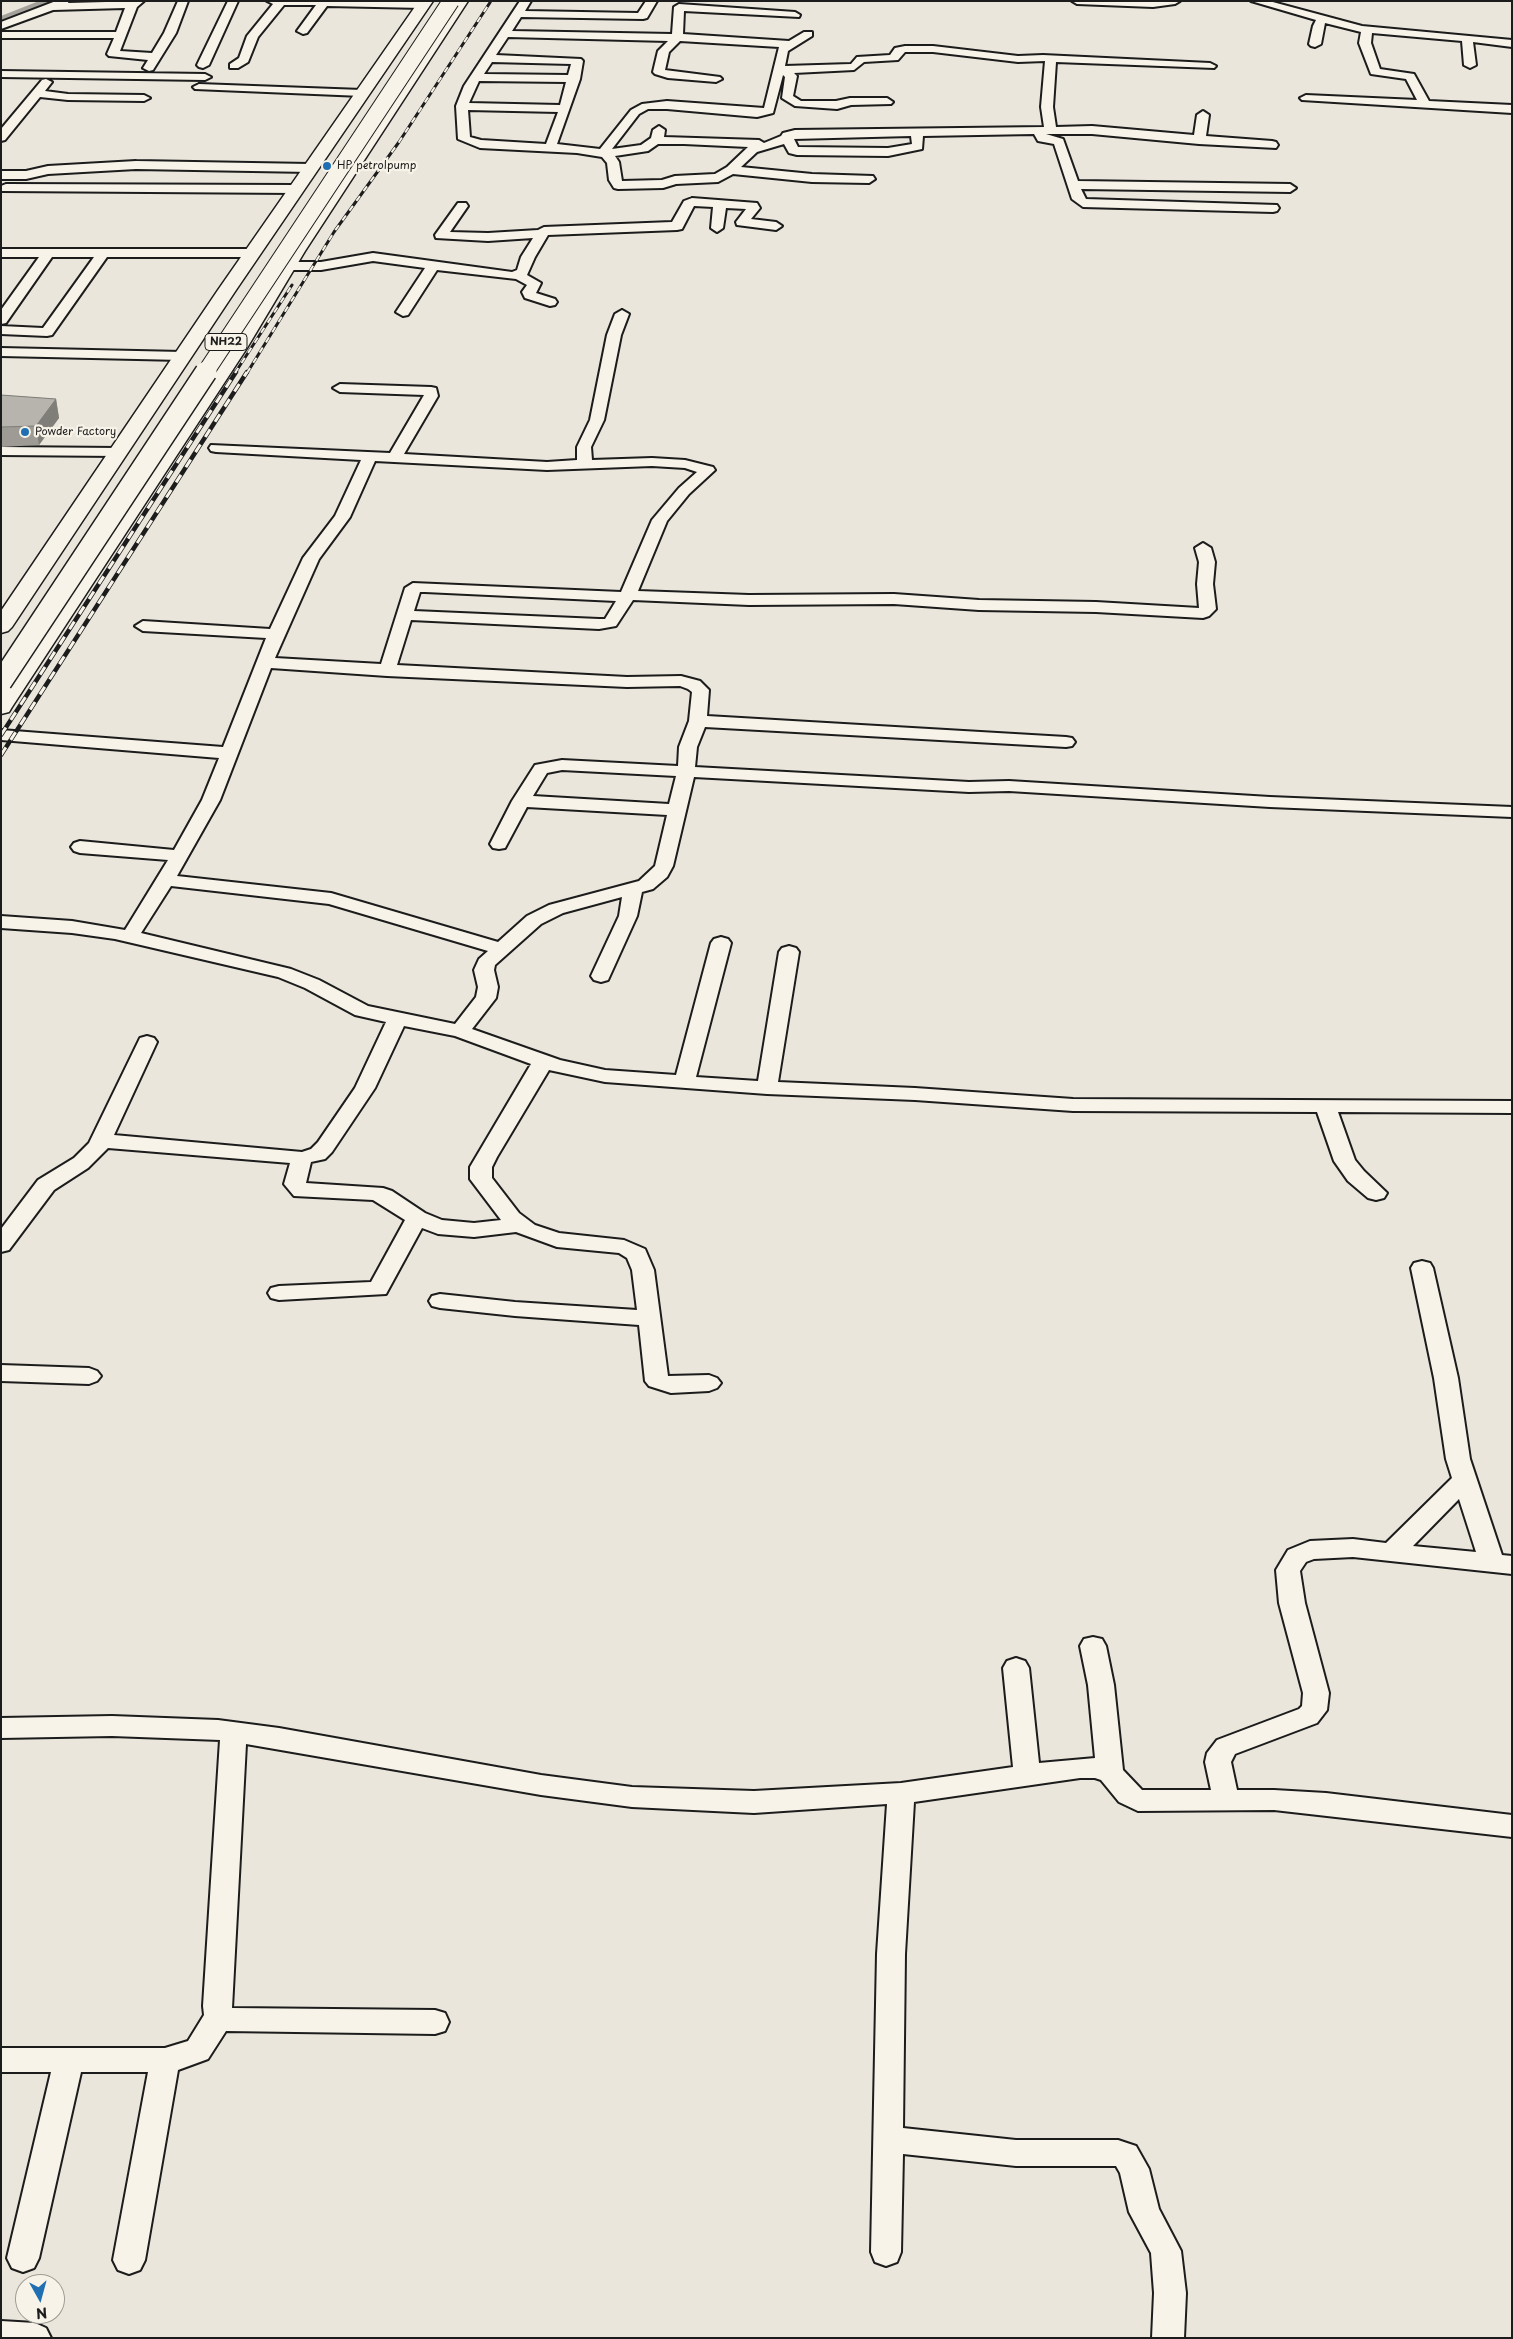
<!DOCTYPE html>
<style>
body{margin:0}
#map{position:relative;width:1513px;height:2339px;overflow:hidden;background:#eae6dc;font-family:"Playpen Sans",sans-serif}
canvas{display:block}
.frame{position:absolute;inset:0;border:2px solid #1c1c1c;pointer-events:none}
.north{position:absolute;left:15px;top:2274px;width:50px;height:50px;box-sizing:border-box;background:#f7f3e8;border:1px solid #9f9d96;border-radius:50%;rotate:173deg;font-size:14px;font-weight:700;line-height:20px;text-align:center;color:#1c1c1c}
.north::after{content:'';display:block;margin:auto;width:18px;height:22px;background:#1f6fb2;clip-path:polygon(50% 0,100% 100%,50% 72%,0 100%)}
</style>
<div id="map">
<canvas width="1513" height="2339"></canvas>
<div class="frame"></div>
<div class="north">N</div>
</div>
<script>
const g = document.querySelector('canvas').getContext('2d');
g.lineJoin = 'round';
const toPath = rows => new Path2D(rows.map(r => 'M' + r).join(''));
function fill(path, color) { g.fillStyle = color; g.fill(path, 'evenodd'); }
function strokePath(path, color, width, dash) { g.strokeStyle = color; g.lineWidth = width; g.lineCap = dash ? 'butt' : 'round'; g.setLineDash(dash || []); g.stroke(path); }
function drawText(font, color, halo, rows, align = 'center') {
  g.font = font + ' "Playpen Sans",sans-serif'; g.lineWidth = 4.5; g.setLineDash([]); g.textBaseline = 'middle'; g.strokeStyle = halo; g.fillStyle = color; for (const [text, x, y, turn = 0] of rows) {
    g.save(); g.translate(x, y); g.rotate((+turn || 0) * Math.PI / 180); g.textAlign = isNaN(turn) ? turn : align; if (halo) g.strokeText(text, 0, 0); g.fillText(text, 0, 0); g.restore();
  }
}
fill(toPath([
 [39,1,56,1,1,23,1,16,39,1]
]), '#a3a19a');
const street = toPath([
 [56,1,69,1,68,3,144,1,137,7,120,51,152,53,164,33,178,1,188,1,176,33,153,70,149,71,143,68,148,60,109,56,107,54,114,38,1,38,1,32,116,32,125,8,53,10,1,29,1,22,56,1],
 [228,1,238,1,209,65,203,68,199,67,197,65,228,1],
 [267,1,404,1,423,2,428,5,423,8,327,6,307,33,303,34,297,31,316,5,284,5,258,37,248,62,238,68,230,68,230,64,239,58,247,36,273,4,267,1],
 [520,1,531,1,525,11,638,13,646,1,657,1,647,18,643,19,521,17,512,31,672,34,674,7,679,4,795,12,800,15,799,17,684,11,683,34,789,41,804,32,812,32,812,36,788,51,785,66,851,64,857,57,890,55,895,48,905,46,933,46,1018,56,1043,55,1210,63,1216,66,1214,68,1056,62,1053,107,1056,127,1092,126,1194,135,1197,115,1203,111,1209,115,1206,136,1272,141,1276,142,1278,145,1276,148,1199,144,1092,134,1046,134,1063,139,1078,181,1290,184,1296,188,1290,192,1081,189,1086,199,1277,205,1279,208,1277,211,1273,212,1083,207,1072,199,1054,144,1038,141,1034,134,923,136,922,149,888,156,797,155,789,153,784,144,757,152,741,167,812,174,873,176,875,179,869,183,812,182,733,174,718,182,676,184,663,188,618,189,614,188,609,180,607,163,602,157,577,153,480,148,458,139,456,106,464,86,520,1],
 [508,37,668,41,658,51,653,72,655,74,668,78,716,82,722,79,720,77,665,70,669,52,680,41,779,47,764,108,667,101,642,104,631,110,600,149,557,144,580,79,583,61,581,59,496,55,508,37],
 [905,52,933,52,1018,62,1045,61,1041,107,1044,127,795,130,783,133,781,136,764,143,759,140,664,137,665,130,659,126,653,130,651,138,641,145,612,149,639,114,648,109,667,109,757,117,773,113,783,75,785,77,782,98,795,106,837,109,851,105,891,104,893,102,887,98,850,98,836,101,801,101,793,96,797,76,794,73,854,70,864,62,898,60,905,52],
 [492,62,571,64,568,75,484,74,492,62],
 [479,81,566,82,560,105,469,103,479,81],
 [468,110,558,112,546,144,481,140,470,137,468,110],
 [911,136,912,144,888,148,798,147,794,139,911,136],
 [658,144,684,144,748,147,727,167,715,174,675,176,662,180,622,181,619,162,615,156,648,151,658,144],
 [1072,1,1180,1,1175,4,1153,7,1077,4,1072,1],
 [1251,1,1269,1,1362,26,1512,40,1512,47,1473,42,1476,65,1470,68,1464,65,1462,41,1372,33,1371,43,1380,69,1414,74,1429,101,1512,105,1512,113,1302,100,1300,98,1306,95,1417,100,1406,79,1371,74,1359,43,1361,32,1325,23,1321,44,1315,47,1311,46,1309,44,1313,26,1316,20,1251,1],
 [1,71,205,74,211,77,205,80,1,77,1,71],
 [46,79,52,82,45,91,68,94,144,95,150,98,144,101,68,100,40,97,5,140,1,141,1,129,42,80,46,79],
 [199,84,362,90,368,93,362,96,195,89,193,87,199,84],
 [136,161,310,164,316,168,310,172,136,169,48,174,26,179,1,179,1,171,26,171,48,166,136,161],
 [6,184,295,185,301,189,295,193,2,191,1,186,6,184],
 [692,198,757,203,760,208,751,219,776,222,782,226,776,230,737,225,736,222,746,209,726,208,723,228,717,232,711,228,713,207,694,206,682,229,677,230,548,235,535,257,527,275,541,283,536,293,555,299,557,302,555,305,550,306,525,298,522,292,527,285,516,279,437,270,408,315,403,316,396,312,425,268,373,261,321,270,288,270,281,266,288,262,321,262,373,253,512,272,517,270,521,257,533,238,488,241,436,238,435,235,458,203,466,203,468,206,450,232,488,233,538,230,544,227,672,222,684,201,692,198],
 [1,249,252,249,259,253,252,257,107,257,52,335,47,336,1,334,1,326,43,328,94,257,52,257,6,323,1,324,1,310,39,257,1,257,1,249],
 [622,310,629,314,621,335,604,420,591,447,592,460,652,458,685,460,713,467,715,470,689,494,667,521,638,591,749,595,894,594,979,600,1096,602,1199,608,1197,584,1199,562,1195,548,1203,543,1211,548,1215,562,1213,584,1216,609,1209,616,1203,618,1096,612,979,610,894,604,749,605,633,600,616,626,599,629,411,620,397,665,627,677,681,676,700,681,709,690,707,716,1066,737,1072,738,1075,742,1072,746,1066,747,705,727,697,747,695,767,969,782,1009,781,1270,797,1512,807,1512,817,1270,807,1009,791,969,792,694,777,673,866,667,877,653,889,642,892,637,916,608,980,601,982,594,980,591,976,619,916,622,897,563,913,541,924,495,965,494,970,498,987,496,998,472,1029,560,1060,605,1070,676,1075,711,943,714,939,721,937,728,939,731,943,696,1077,758,1081,779,952,782,948,789,946,796,948,799,952,778,1082,915,1088,1073,1099,1512,1101,1512,1113,1338,1112,1355,1160,1364,1171,1387,1193,1384,1198,1376,1200,1368,1198,1348,1181,1334,1161,1317,1112,1073,1111,915,1100,767,1094,605,1082,549,1070,497,1157,492,1167,492,1178,519,1213,535,1225,559,1233,624,1240,645,1249,654,1270,668,1376,709,1375,717,1378,721,1383,717,1388,709,1391,671,1393,649,1386,645,1381,639,1325,515,1316,440,1308,432,1306,429,1301,432,1296,440,1294,515,1302,637,1310,632,1270,627,1258,619,1253,557,1247,516,1232,474,1237,438,1234,422,1228,386,1294,279,1300,271,1298,268,1293,271,1288,279,1286,371,1282,405,1220,373,1200,294,1196,284,1184,290,1163,108,1148,88,1168,54,1190,9,1250,1,1252,1,1229,38,1180,74,1158,89,1143,140,1038,147,1036,154,1038,157,1042,114,1135,302,1152,311,1149,318,1142,355,1088,386,1022,355,1015,305,988,278,977,115,939,72,933,1,928,1,916,72,921,125,930,168,860,80,853,74,851,71,847,74,843,80,841,174,850,202,800,219,758,1,740,1,730,223,747,266,638,143,631,135,626,143,621,270,629,303,558,335,516,361,460,216,452,211,451,209,448,211,445,390,453,424,395,340,392,333,388,340,384,431,387,436,388,438,396,404,454,547,462,577,460,577,447,590,420,607,335,615,314,622,310],
 [375,461,547,470,652,466,685,468,697,472,679,488,652,520,621,592,413,583,405,588,381,664,275,658,319,559,350,517,375,461],
 [420,592,425,592,616,601,605,619,599,619,414,611,420,592],
 [271,668,387,676,627,687,680,686,688,689,692,692,689,721,679,747,678,766,562,760,535,765,512,801,490,844,493,848,499,849,505,848,527,807,667,815,655,866,639,881,549,905,527,916,498,942,331,893,177,876,220,800,271,668],
 [562,770,676,776,669,804,533,796,547,773,562,770],
 [171,886,329,904,488,951,479,959,474,970,478,987,476,997,455,1024,368,1006,319,980,291,969,141,933,171,886],
 [404,1026,455,1036,531,1064,470,1167,470,1179,501,1220,474,1223,442,1220,425,1213,392,1191,383,1188,306,1183,311,1162,325,1159,332,1152,375,1088,404,1026],
 [1,348,182,352,189,356,182,360,1,356,1,348],
 [1,447,118,448,125,452,118,456,1,455,1,447],
 [1422,1261,1430,1263,1433,1268,1458,1378,1470,1459,1502,1555,1512,1556,1512,1574,1353,1557,1314,1559,1306,1562,1300,1571,1305,1603,1329,1693,1327,1710,1317,1723,1235,1754,1231,1762,1237,1790,1274,1790,1326,1793,1512,1815,1512,1837,1274,1810,1138,1811,1119,1802,1101,1780,1095,1778,1080,1778,914,1802,905,1954,903,2128,1016,2140,1118,2140,1136,2146,1149,2169,1159,2209,1181,2251,1186,2293,1184,2338,1152,2338,1154,2293,1151,2253,1129,2212,1120,2173,1116,2166,1016,2166,903,2154,901,2252,897,2262,886,2266,875,2262,871,2252,877,1954,887,1804,754,1813,632,1807,541,1795,246,1744,232,2008,435,2010,445,2013,449,2022,445,2031,435,2034,226,2031,208,2059,178,2070,145,2260,140,2270,129,2274,118,2270,113,2260,148,2072,81,2072,39,2258,34,2268,23,2272,12,2268,7,2258,51,2072,1,2072,1,2048,165,2048,188,2041,204,2015,203,2006,220,1740,112,1736,1,1738,1,1718,112,1716,218,1720,279,1728,541,1775,632,1787,754,1791,901,1783,1013,1767,1003,1668,1007,1661,1016,1658,1025,1661,1029,1668,1039,1763,1095,1758,1088,1685,1080,1646,1084,1639,1093,1637,1102,1639,1106,1646,1114,1685,1123,1770,1142,1790,1211,1790,1205,1762,1207,1753,1217,1740,1299,1709,1302,1706,1303,1693,1279,1603,1276,1570,1288,1550,1310,1541,1353,1539,1386,1543,1452,1478,1446,1459,1434,1378,1411,1268,1414,1263,1422,1261],
 [1459,1499,1476,1552,1413,1546,1459,1499],
 [1,1365,89,1368,97,1371,101,1376,97,1381,89,1384,1,1381,1,1365],
 [1,2321,35,2323,46,2328,51,2338,1,2338,1,2321]
]);
const secondary = toPath([
 [419,1,433,1,236,290,12,627,8,631,1,633,1,611,218,290,419,1],
 [454,1,468,1,305,251,247,348,12,707,9,712,1,714,1,690,229,348,289,251,454,1]
]);
strokePath(street, '#1c1c1c', 4);
strokePath(secondary, '#1c1c1c', 3);
fill(street, '#f7f3e8');
fill(secondary, '#f7f3e8');
const railFar1 = toPath([
 [235,373,292,285],
 [247,373,334,232,399,142,491,1]
]);
const rail = toPath([
 [1,735,236,372],
 [1,755,247,372]
]);
strokePath(railFar1, '#1c1c1c', 3);
strokePath(rail, '#1c1c1c', 4.5);
strokePath(railFar1, '#f7f3e8', 2, [6]);
strokePath(rail, '#f7f3e8', 3, [9]);
const highwayBridgeFar1 = toPath([
 [205,373,451,1]
]);
const highwayBridge = toPath([
 [1,682,206,372]
]);
strokePath(highwayBridgeFar1, '#1c1c1c', 18, []);
strokePath(highwayBridge, '#1c1c1c', 24, []);
strokePath(highwayBridgeFar1, '#f7f3e8', 16);
strokePath(highwayBridge, '#f7f3e8', 21);
fill(toPath([
 [1,395,56,399,59,418,39,445,1,447]
]), '#9d9b94');
fill(toPath([
 [56,399,59,418,39,445,36,426]
]), '#7f7e78');
const building = toPath([
 [1,395,56,399,36,426,1,427,1,395]
]);
fill(building, '#b6b4ac');
strokePath(building, '#7f7e78', 1);
for (const [x, y, r, color] of [
 [327,166,5,"#1f6fb2"],
 [25,432,5,"#1f6fb2"]
]) { const dot = new Path2D(); dot.arc(x, y, r, 0, 2 * Math.PI); g.fillStyle = color; g.fill(dot); strokePath(dot, '#f7f3e8', 2); }
drawText('11px', '#1c1c1c', '#f7f3e8', [
 ["HP petrolpump",337,166],
 ["Powder Factory",35,432]
], 'left');
for (const [x, y, w] of [
 [226,342,42]
]) { const box = new Path2D(); box.roundRect(x - w / 2, y - 8.5, w, 17, 4); g.fillStyle = '#f7f3e8'; g.fill(box); strokePath(box, '#1c1c1c', 1); }
drawText('bold 11px', '#1c1c1c', null, [
 ["NH22",226,342]
]);
</script>
